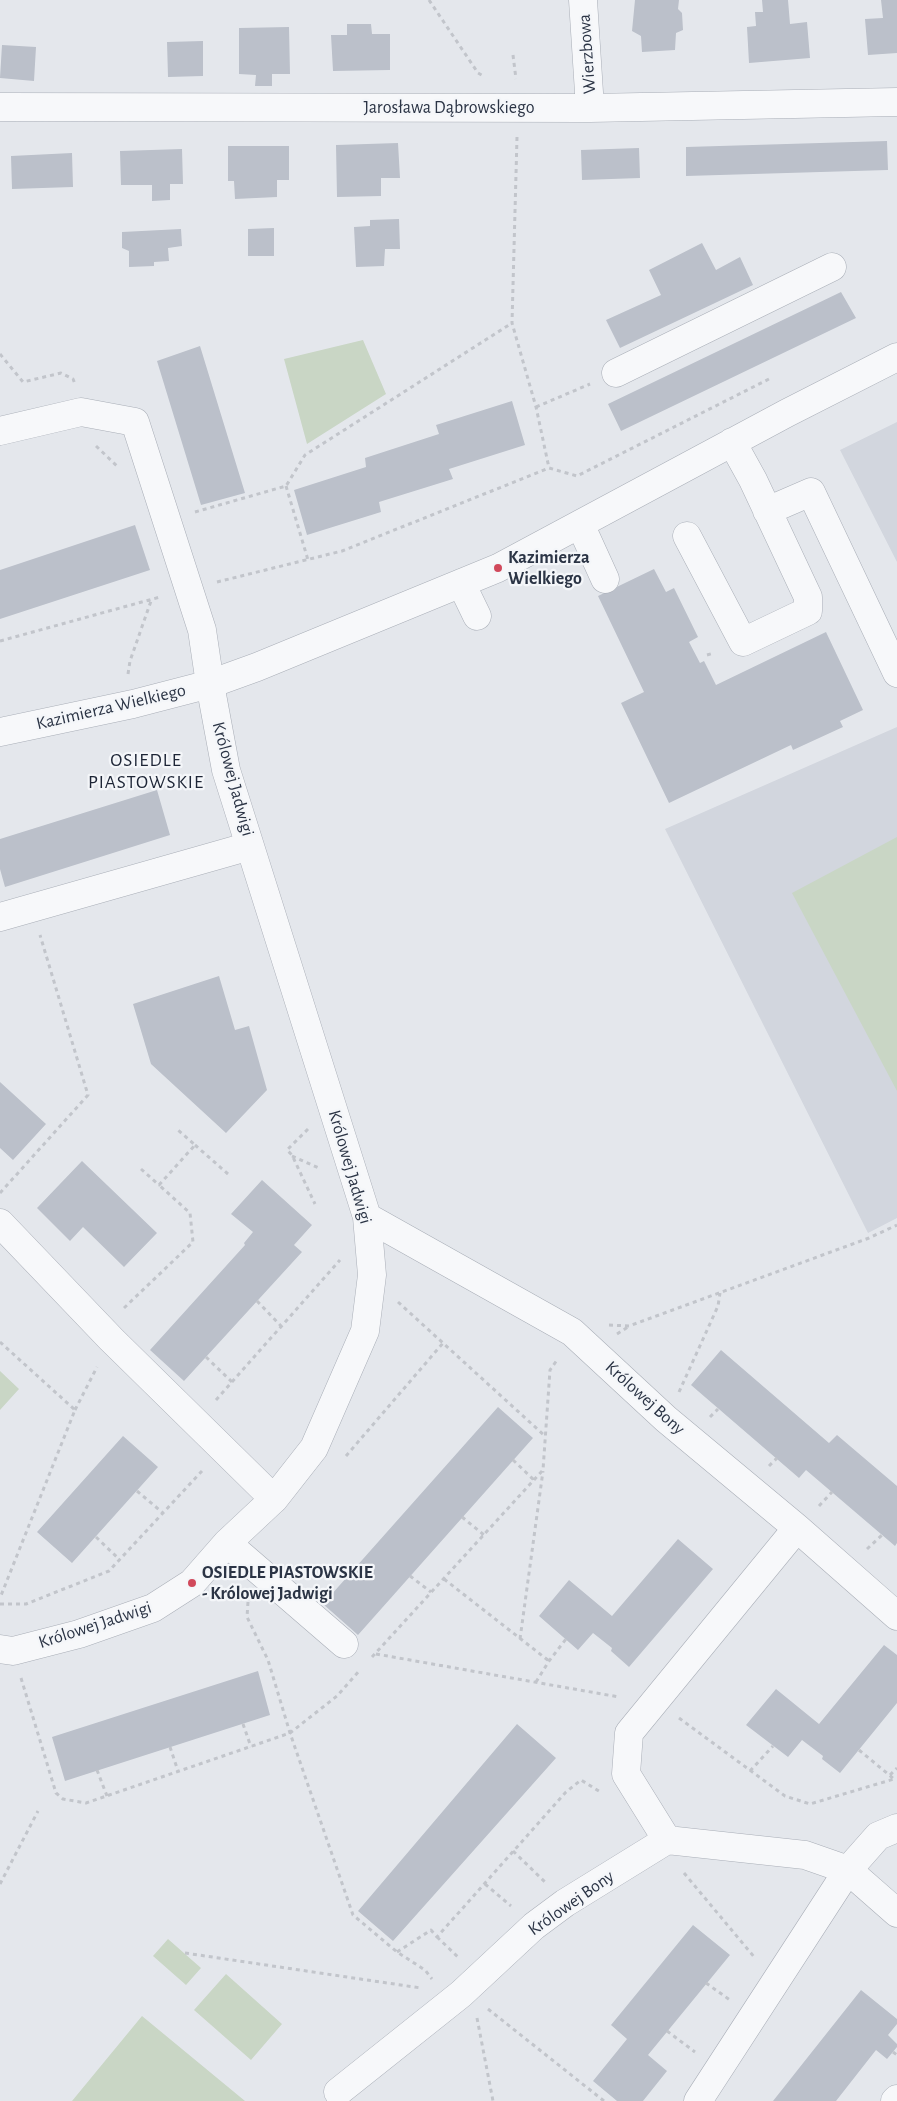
<!DOCTYPE html>
<meta charset="utf-8">
<style>
body{margin:0}
canvas{display:block;background:#e4e7ec}
</style>
<canvas width="897" height="2101"></canvas>
<script>
const g = document.querySelector('canvas').getContext('2d');
g.lineJoin = 'round';
function fill(path, color) { g.fillStyle = color; g.fill(path, 'evenodd'); }
const toPath = rows => new Path2D(rows.map(r => 'M' + r).join(''));
function strokePath(path, color, width, dash) { g.strokeStyle = color; g.lineWidth = width; g.lineCap = dash ? 'butt' : 'round'; g.setLineDash(dash || []); g.stroke(path); }
function drawText(font, color, halo, rows, align = 'center') {
  g.font = font + ' "Alegreya Sans",sans-serif'; g.lineWidth = 4.5; g.setLineDash([]); g.textBaseline = 'middle'; g.strokeStyle = halo; g.fillStyle = color; for (const [text, x, y, turn = 0] of rows) {
    g.save(); g.translate(x, y); g.rotate((+turn || 0) * Math.PI / 180); g.textAlign = isNaN(turn) ? turn : align; if (halo) g.strokeText(text, 0, 0); g.fillText(text, 0, 0); g.restore();
  }
}
fill(toPath([
 [897,422,897,562,840,450],
 [897,727,897,1218,868,1233,665,829]
]), '#d2d6de');
fill(toPath([
 [363,340,386,394,307,444,284,359],
 [897,837,897,1091,792,893],
 [0,1371,19,1389,0,1410],
 [168,1939,201,1968,186,1985,153,1956],
 [226,1974,282,2024,251,2060,194,2010],
 [142,2016,245,2101,72,2101]
]), '#c9d6c5');
fill(toPath([
 [635,0,679,0,678,9,682,13,683,30,676,33,675,50,642,52,641,36,632,31],
 [762,0,788,0,790,24,807,22,810,58,749,63,747,27,756,26,755,12,763,12],
 [881,0,897,0,897,53,868,55,865,19,883,18],
 [347,24,371,24,372,34,390,34,390,70,333,71,331,35,347,35],
 [289,27,290,74,272,74,272,86,255,86,256,75,239,74,239,28],
 [203,41,203,76,168,77,167,42],
 [2,45,36,47,34,81,0,78],
 [887,141,888,170,686,176,686,147],
 [398,143,400,178,381,178,381,196,337,197,336,145],
 [228,146,289,146,289,180,277,180,277,197,235,199,234,181,228,181],
 [639,148,640,178,582,180,581,150],
 [182,149,183,184,170,184,170,200,152,201,152,185,121,185,120,151],
 [72,153,73,187,12,189,11,156],
 [399,219,400,249,385,249,384,266,356,267,354,227,370,226,370,220],
 [274,228,274,256,248,256,248,229],
 [181,229,182,246,168,248,169,261,154,262,154,266,129,267,129,251,122,248,122,232],
 [702,243,716,270,740,257,753,285,620,348,606,320,661,295,649,270],
 [841,292,856,318,621,431,608,404],
 [200,346,245,493,201,505,157,361],
 [512,401,525,445,449,469,453,479,379,502,381,512,307,535,294,490,366,467,365,458,439,434,436,425],
 [135,525,150,570,0,619,0,570],
 [654,569,666,592,674,588,698,637,689,642,700,663,704,661,716,685,826,632,863,710,840,721,843,727,793,750,791,745,669,803,621,703,644,692,598,596],
 [157,790,170,835,5,887,0,869,0,839],
 [219,976,235,1030,249,1026,267,1090,226,1133,151,1064,133,1004],
 [0,1082,46,1124,13,1160,0,1148],
 [82,1161,157,1233,124,1267,83,1227,70,1241,37,1208],
 [262,1180,312,1225,294,1245,302,1252,184,1381,150,1350,245,1245,244,1243,253,1232,231,1214],
 [721,1350,829,1443,837,1435,897,1486,897,1543,895,1546,806,1470,799,1478,691,1385],
 [498,1407,533,1438,358,1635,323,1604],
 [123,1436,158,1467,72,1563,37,1532],
 [678,1539,713,1569,629,1667,611,1651,612,1648,593,1633,578,1650,539,1616,569,1580,612,1616],
 [884,1645,897,1655,897,1703,840,1773,822,1759,823,1756,802,1740,788,1757,746,1725,776,1689,819,1724],
 [258,1671,270,1715,65,1781,52,1737],
 [517,1724,556,1758,393,1941,358,1911],
 [693,1925,730,1955,648,2055,667,2071,643,2101,617,2101,593,2081,627,2039,611,2025],
 [861,1990,897,2019,897,2024,888,2035,897,2044,897,2047,887,2059,876,2050,836,2101,773,2101]
]), '#bbc0ca');
const minor = toPath([
 [583,0,590,108],
 [0,107,590,108,897,102],
 [616,373,832,267],
 [0,431,81,412,135,422,202,630,210,684,226,770,367,1217,372,1275,365,1331,314,1448,274,1499,227,1543,192,1583,153,1608,79,1634,13,1651,0,1649],
 [767,511,811,492,897,673],
 [580,524,605,579],
 [687,536,743,642,808,611,808,597,753,480,732,442],
 [461,583,477,616],
 [0,732,133,704,210,684,257,667,498,568,787,413,897,357],
 [0,917,250,846],
 [367,1217,572,1332,666,1419,797,1528,897,1616],
 [0,1223,111,1339,274,1499],
 [227,1543,344,1644],
 [897,1828,878,1836,848,1870,897,1913],
 [667,1840,626,1774,629,1733,797,1528],
 [338,2092,461,1994,534,1926,565,1903,667,1840,805,1855,848,1870,698,2101],
 [895,2101,897,2099]
]);
strokePath(minor, '#a9aeb7', 29);
strokePath(toPath([
 [429,0,478,73,485,77],
 [513,55,516,79],
 [517,137,512,323,536,407,549,468,577,476,769,379],
 [0,354,23,382,61,373,73,379,75,384],
 [536,407,590,384],
 [96,446,117,466],
 [286,486,308,560],
 [195,512,286,486,305,455,512,323],
 [217,582,342,551,549,468],
 [0,641,160,597],
 [707,655,714,653],
 [128,674,130,661,151,601],
 [308,1129,287,1150,292,1155,315,1204],
 [195,1145,228,1174],
 [292,1156,321,1169],
 [141,1169,159,1185,195,1145,178,1130],
 [0,1193,88,1095,40,935],
 [257,1301,282,1327],
 [398,1302,545,1436],
 [124,1308,193,1242,190,1213,159,1185],
 [609,1325,629,1326,869,1238,897,1225],
 [617,1334,628,1327],
 [0,1342,75,1410,0,1598],
 [206,1357,232,1382],
 [679,1392,718,1306,720,1293],
 [216,1400,340,1260],
 [75,1410,97,1367],
 [710,1417,718,1409],
 [346,1456,443,1343],
 [513,1460,534,1480],
 [769,1466,777,1458],
 [137,1491,163,1513],
 [819,1506,832,1492],
 [462,1517,484,1535],
 [96,1537,119,1559],
 [867,1549,882,1535],
 [410,1576,431,1592],
 [444,1579,549,1661],
 [248,1602,247,1617,268,1660,290,1733,353,1915,397,1952,425,1970,432,1979],
 [0,1604,26,1604,109,1571,202,1471],
 [520,1639,543,1471],
 [376,1654,619,1697],
 [372,1657,543,1470,550,1370,557,1360],
 [21,1678,56,1793,63,1799,86,1803,290,1733,337,1696,359,1671],
 [536,1682,549,1661,566,1639],
 [679,1718,785,1796,810,1804,894,1779],
 [243,1724,251,1747],
 [170,1747,178,1771],
 [859,1750,894,1779],
 [97,1770,107,1796],
 [750,1771,773,1746],
 [890,1775,897,1768],
 [513,1851,545,1882],
 [684,1873,755,1958],
 [0,1884,38,1811],
 [485,1884,511,1906],
 [437,1937,458,1957],
 [397,1952,431,1930,437,1937,566,1792,581,1780,602,1793],
 [185,1953,421,1988],
 [706,1983,730,2000],
 [488,2009,604,2101],
 [477,2018,493,2101],
 [667,2031,695,2052],
 [893,2052,897,2055]
]), '#c2c5cb', 3, [4, 4]);
strokePath(minor, '#f7f8fa', 28);
for (const [x, y, r, color] of [
 [498,568,5,"#d1495b"],
 [192,1583,5,"#d1495b"]
]) { const dot = new Path2D(); dot.arc(x, y, r, 0, 2 * Math.PI); g.fillStyle = color; g.fill(dot); strokePath(dot, '#f4f6f9', 2); }
drawText('18px', '#2b3445', '#f4f6f9', [
 ["Wierzbowa",587,54,-94],
 ["Jarosława Dąbrowskiego",449,108],
 ["Kazimierza Wielkiego",111,707,-13],
 ["Królowej Jadwigi",233,779,75],
 ["Królowej Jadwigi",350,1167,74],
 ["Królowej Bony",645,1398,42],
 ["Królowej Jadwigi",95,1625,-18],
 ["Królowej Bony",571,1903,-35]
]);
drawText('bold 18px', '#2b3445', '#f4f6f9', [
 ["Kazimierza",508,558],
 ["Wielkiego",508,579],
 ["OSIEDLE PIASTOWSKIE",202,1573],
 ["- Królowej Jadwigi",202,1594]
], 'left');
g.letterSpacing = '1px';
drawText('19px', '#1d2536', '#f4f6f9', [
 ["OSIEDLE",146,760],
 ["PIASTOWSKIE",146,782]
]);
g.letterSpacing = '0px';
</script>
